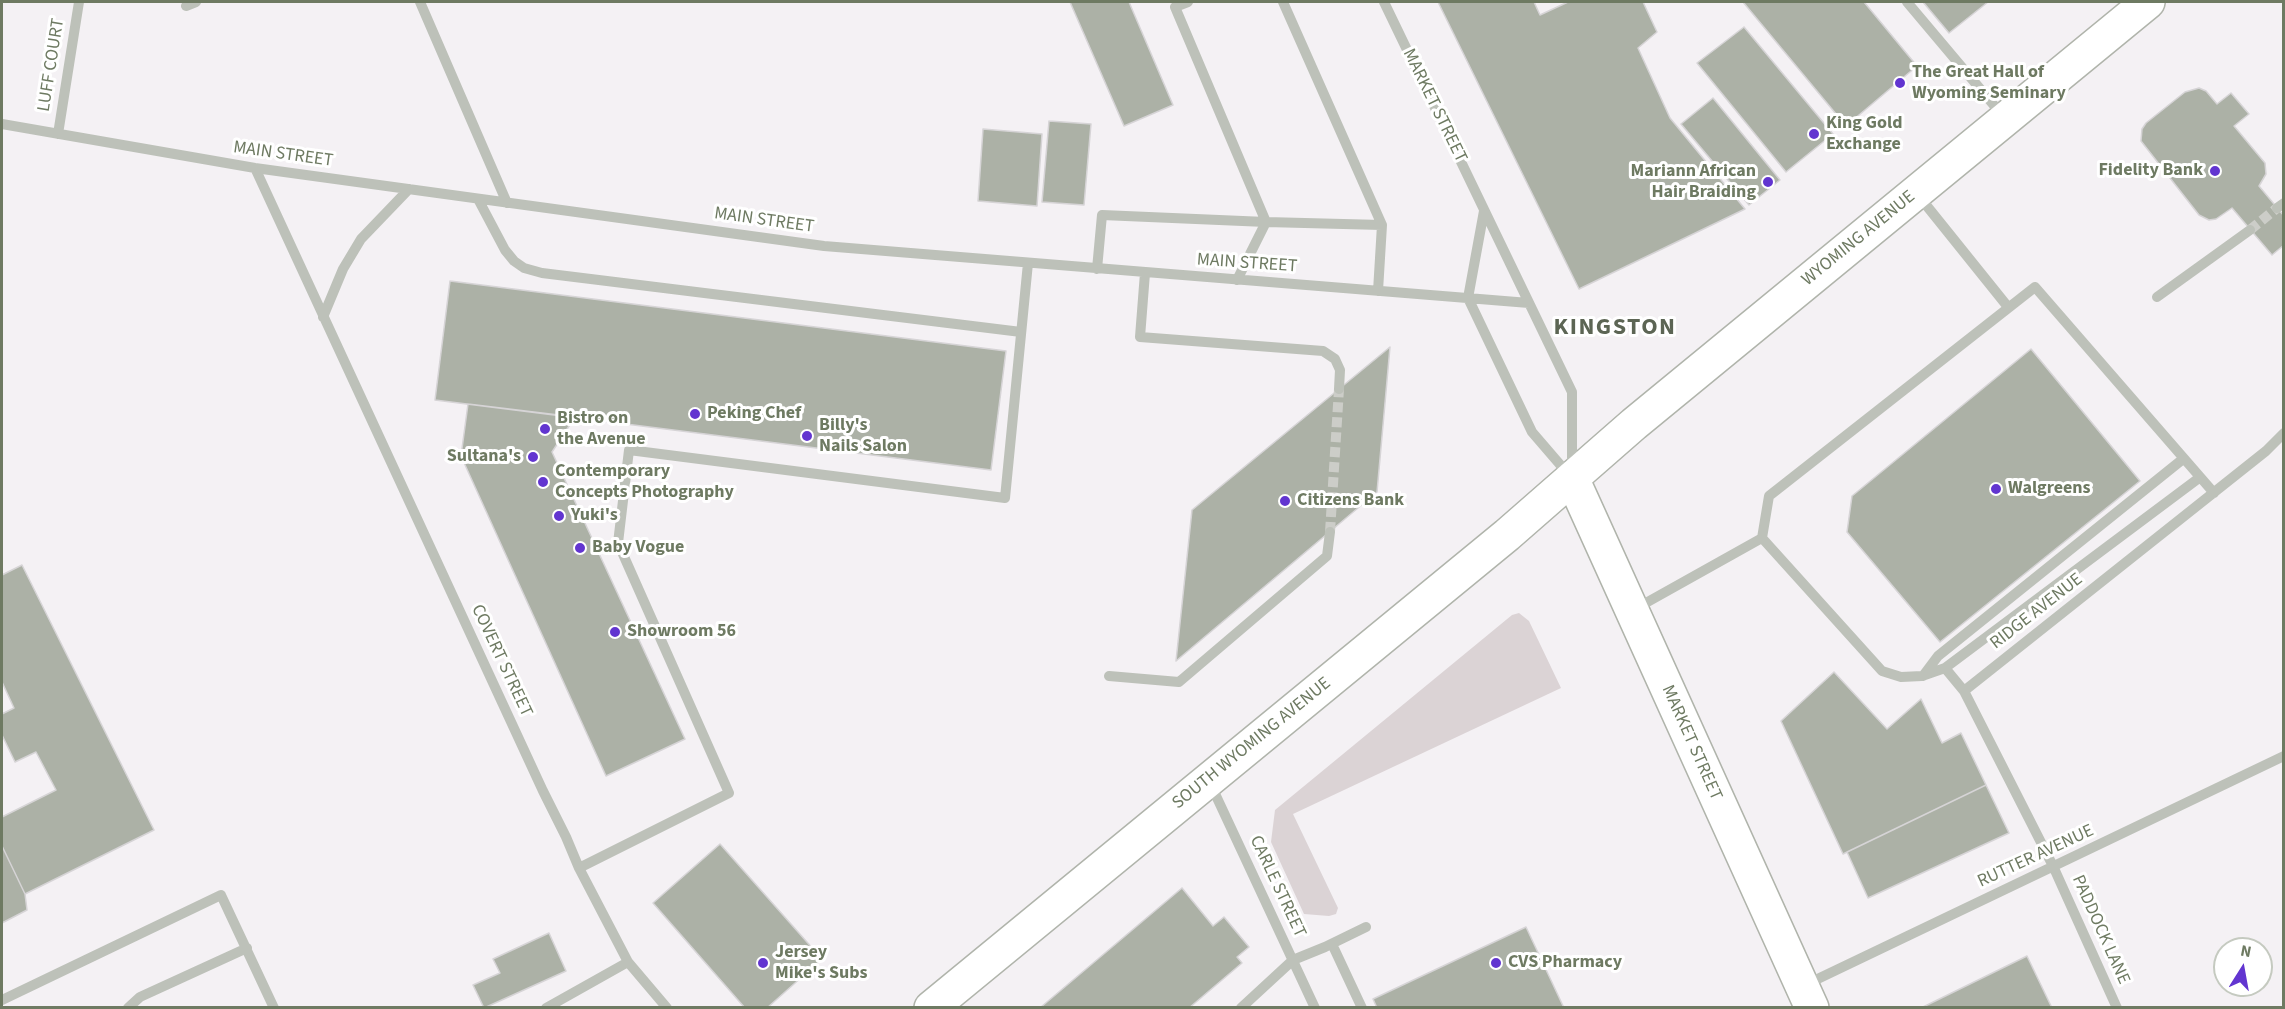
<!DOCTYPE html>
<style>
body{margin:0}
#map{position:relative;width:2285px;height:1009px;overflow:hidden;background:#f4f1f4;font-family:"Source Sans 3",sans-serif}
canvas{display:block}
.frame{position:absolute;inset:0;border:3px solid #6e7a62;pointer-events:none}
.north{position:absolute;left:2213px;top:937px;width:60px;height:60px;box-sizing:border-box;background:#fff;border:2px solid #c5cac0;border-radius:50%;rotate:11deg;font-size:16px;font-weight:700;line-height:24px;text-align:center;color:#6e7a62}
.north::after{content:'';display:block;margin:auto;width:21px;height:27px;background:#6235d0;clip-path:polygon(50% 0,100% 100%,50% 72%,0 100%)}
</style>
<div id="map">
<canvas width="2285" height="1009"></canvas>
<div class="frame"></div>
<div class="north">N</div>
</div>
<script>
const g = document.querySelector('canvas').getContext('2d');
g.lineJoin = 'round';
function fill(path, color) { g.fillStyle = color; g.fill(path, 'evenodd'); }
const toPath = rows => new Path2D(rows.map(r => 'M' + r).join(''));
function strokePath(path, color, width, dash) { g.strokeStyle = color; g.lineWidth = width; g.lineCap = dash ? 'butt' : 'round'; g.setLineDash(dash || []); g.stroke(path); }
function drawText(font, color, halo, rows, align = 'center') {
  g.font = font + ' "Source Sans 3",sans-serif'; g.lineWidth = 6; g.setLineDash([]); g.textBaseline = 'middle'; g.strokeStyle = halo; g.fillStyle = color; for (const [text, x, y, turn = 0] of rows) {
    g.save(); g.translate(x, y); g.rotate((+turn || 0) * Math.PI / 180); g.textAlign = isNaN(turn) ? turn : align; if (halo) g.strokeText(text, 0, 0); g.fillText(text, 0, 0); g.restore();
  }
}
fill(toPath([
 [1519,613,1529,621,1561,688,1293,814,1338,908,1336,914,1329,916,1304,914,1271,842,1275,810,1512,615]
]), '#dbd3d5');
const building = toPath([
 [1070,2,1129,2,1173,105,1124,126,1070,2],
 [1438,2,1534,2,1540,15,1568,2,1643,2,1657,32,1638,48,1670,118,1745,209,1579,289,1438,2],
 [1743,2,1864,2,1917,66,1846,126,1743,2],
 [1923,2,1988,2,1949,33,1923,2],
 [1744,27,1833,134,1786,172,1697,63,1744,27],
 [2199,88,2206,91,2217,104,2231,93,2249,114,2234,126,2265,163,2266,174,2259,186,2284,216,2284,245,2272,255,2232,208,2216,219,2209,220,2199,215,2141,141,2142,129,2146,123,2185,92,2199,88],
 [1713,98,1780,180,1749,205,1681,124,1713,98],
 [1049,121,1091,124,1084,205,1042,202,1049,121],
 [983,129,1042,134,1037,206,978,201,983,129],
 [450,281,1006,351,991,470,435,400,450,281],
 [1390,347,1377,492,1176,661,1192,510,1390,347],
 [2031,349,2140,481,1940,642,1847,532,1852,496,2031,349],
 [468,404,575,417,552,452,685,739,606,776,461,456,468,404],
 [22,565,154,830,25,894,2,846,2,817,56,790,36,752,15,762,2,735,2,714,14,708,2,682,2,575,22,565],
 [1834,672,1887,729,1921,699,1942,743,1961,733,1986,785,1843,854,1781,721,1834,672],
 [1986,785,2009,833,1868,898,1847,852,1986,785],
 [720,844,822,959,767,1008,745,1008,653,903,720,844],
 [2,846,25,894,27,910,2,923,2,846],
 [1182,888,1213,926,1224,917,1249,947,1237,957,1242,963,1189,1008,1041,1007,1182,888],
 [1526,927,1564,1008,1377,1008,1373,999,1526,927],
 [549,933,566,971,484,1008,473,985,500,973,493,959,549,933],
 [2027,956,2052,1008,1921,1008,2027,956]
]);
fill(building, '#acb1a6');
strokePath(building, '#d6d4d6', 1.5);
strokePath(toPath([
 [2250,230,2277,208],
 [1330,532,1339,389]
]), '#cccdc8', 10, [10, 5]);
const major = toPath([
 [1572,478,1812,1008],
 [931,1008,1507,535,1634,424,2148,2]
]);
strokePath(major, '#b0b4ab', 36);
strokePath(toPath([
 [420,2,507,203],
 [1283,2,1382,225],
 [1384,2,1572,392,1572,469],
 [1907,2,2003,116],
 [186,6,196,2],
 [2,124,255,168,824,246,1529,303],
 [58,134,79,2],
 [255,168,543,791,566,837,579,868,628,962,667,1008],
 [1918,195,2008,307],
 [478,199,505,250,514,261,524,268,542,273,1021,332],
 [2277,208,2284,203],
 [1484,211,1468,298,1532,432,1569,475],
 [1097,269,1102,215,1266,222,1175,7,1188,2],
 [1145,273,1140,337,1323,351,1335,359,1340,370,1339,389],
 [1237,280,1266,222,1382,225,1378,291],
 [2157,297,2250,230],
 [323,317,343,269,361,239,409,189],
 [1635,609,1762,538],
 [1945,668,2199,478],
 [1109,676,1179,682,1327,556,1330,532],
 [1923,676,1938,656,2183,459],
 [1964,691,1945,668,1922,676,1901,677,1882,671,1762,538,1769,496,2035,287,2214,493],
 [1211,785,1315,1008],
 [579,868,729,793,618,543,629,450,1005,498,1028,263],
 [1332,944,1362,1008],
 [1805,985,2284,756],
 [2,1000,221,895,274,1008],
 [128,1008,140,997,247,948],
 [546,1008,628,962],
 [1241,1008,1293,960,1325,947,1366,927],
 [2117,1008,2053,866,1964,691,2266,451,2284,433]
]), '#bdc1b9', 10);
strokePath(major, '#fff', 33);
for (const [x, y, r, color] of [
 [1900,83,6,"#6235d0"],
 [1814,134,6,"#6235d0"],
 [2215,171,6,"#6235d0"],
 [1768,182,6,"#6235d0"],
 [695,414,6,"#6235d0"],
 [545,429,6,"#6235d0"],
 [807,436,6,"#6235d0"],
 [533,457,6,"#6235d0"],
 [543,482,6,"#6235d0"],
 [1996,489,6,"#6235d0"],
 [1285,501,6,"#6235d0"],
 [559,516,6,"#6235d0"],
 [580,548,6,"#6235d0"],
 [615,632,6,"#6235d0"],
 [763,963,6,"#6235d0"],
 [1496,963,6,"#6235d0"]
]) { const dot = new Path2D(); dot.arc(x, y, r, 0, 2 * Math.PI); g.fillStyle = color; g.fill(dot); strokePath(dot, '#fff', 2); }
drawText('18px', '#6e7a62', '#fff', [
 ["LUFF COURT",52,65,-81],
 ["MARKET STREET",1434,106,64],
 ["MAIN STREET",283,155,8],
 ["MAIN STREET",764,221,8],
 ["WYOMING AVENUE",1859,239,-39],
 ["MAIN STREET",1247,264,4],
 ["RIDGE AVENUE",2037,612,-38],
 ["COVERT STREET",501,661,65],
 ["MARKET STREET",1691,743,66],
 ["SOUTH WYOMING AVENUE",1252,744,-39],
 ["RUTTER AVENUE",2036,857,-25],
 ["CARLE STREET",1277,887,65],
 ["PADDOCK LANE",2100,930,66]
]);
drawText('bold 18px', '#6e7a62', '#fff', [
 ["The Great Hall of",1912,73],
 ["Wyoming Seminary",1912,94],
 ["King Gold",1826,124],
 ["Exchange",1826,145],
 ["Fidelity Bank",2203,171,"right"],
 ["Mariann African",1756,172,"right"],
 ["Hair Braiding",1756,193,"right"],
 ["Peking Chef",707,414],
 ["Bistro on",557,419],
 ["the Avenue",557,440],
 ["Billy's",819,426],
 ["Nails Salon",819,447],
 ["Sultana's",521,457,"right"],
 ["Contemporary",555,472],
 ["Concepts Photography",555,493],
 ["Walgreens",2008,489],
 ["Citizens Bank",1297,501],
 ["Yuki's",571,516],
 ["Baby Vogue",592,548],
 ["Showroom 56",627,632],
 ["Jersey",775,953],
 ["Mike's Subs",775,974],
 ["CVS Pharmacy",1508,963]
], 'left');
g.letterSpacing = '1.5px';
drawText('bold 24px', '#5c6554', '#fff', [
 ["KINGSTON",1615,329]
]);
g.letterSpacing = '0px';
</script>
